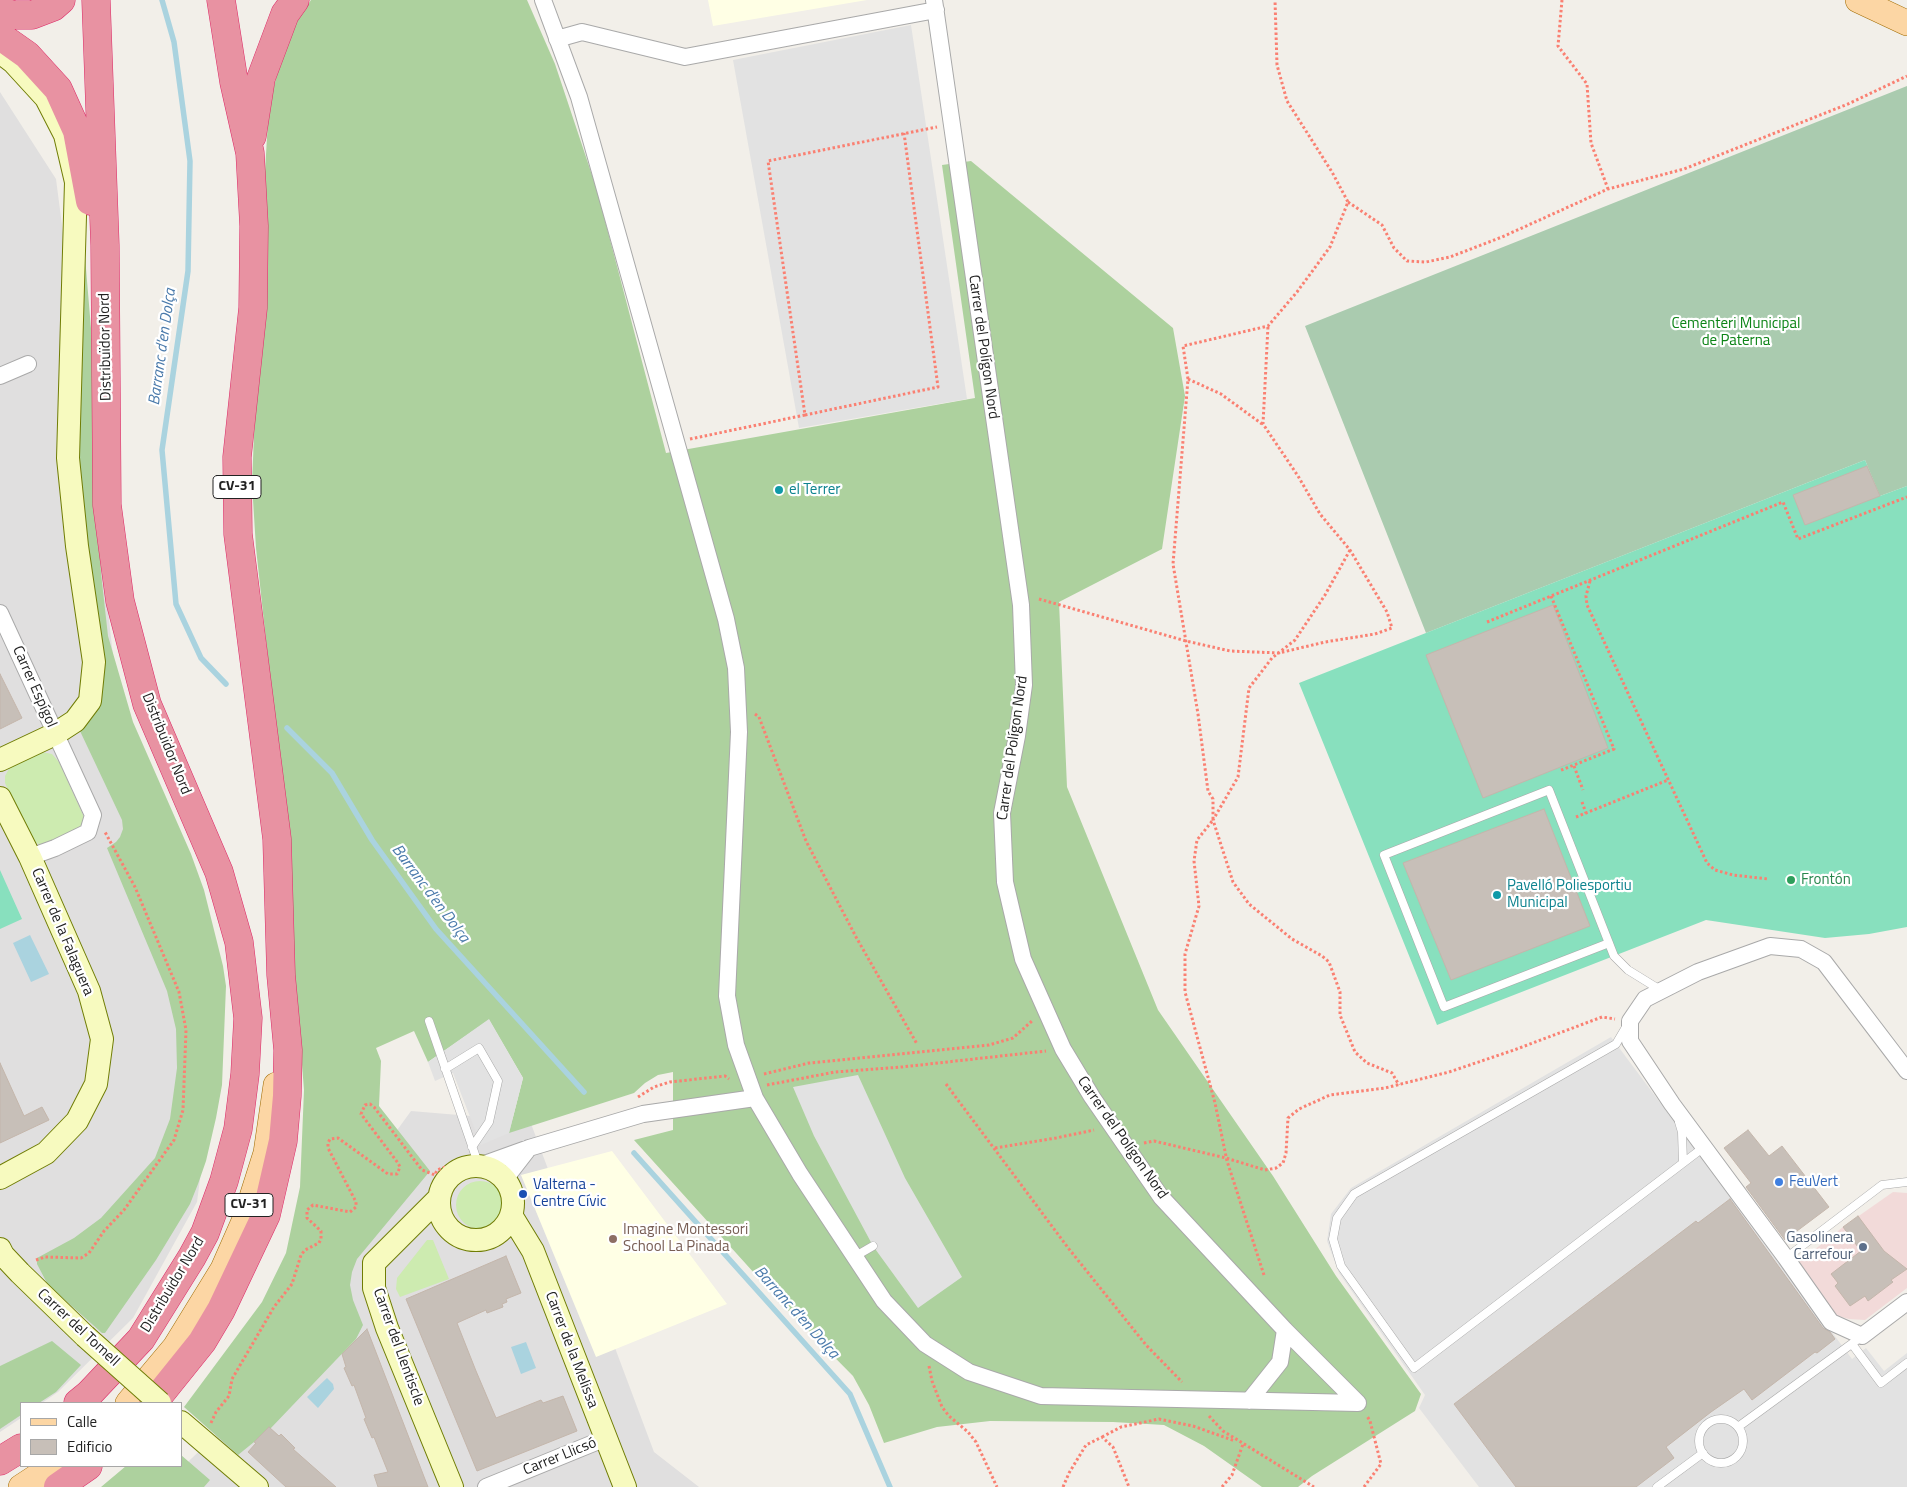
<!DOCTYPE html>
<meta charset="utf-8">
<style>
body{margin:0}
#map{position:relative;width:1907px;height:1487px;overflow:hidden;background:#f2efe9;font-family:"Titillium Web",sans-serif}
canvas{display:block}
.legend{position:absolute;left:20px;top:1402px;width:162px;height:65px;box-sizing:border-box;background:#fff;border:1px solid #a7a7a7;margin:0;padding:6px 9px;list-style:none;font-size:15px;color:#222}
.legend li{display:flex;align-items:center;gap:10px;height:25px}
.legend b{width:25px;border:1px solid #a7a7a7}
</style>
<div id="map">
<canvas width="1907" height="1487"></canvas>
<ul class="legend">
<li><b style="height:6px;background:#fcd6a4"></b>Calle</li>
<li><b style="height:14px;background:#c7bfb8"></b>Edificio</li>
</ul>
</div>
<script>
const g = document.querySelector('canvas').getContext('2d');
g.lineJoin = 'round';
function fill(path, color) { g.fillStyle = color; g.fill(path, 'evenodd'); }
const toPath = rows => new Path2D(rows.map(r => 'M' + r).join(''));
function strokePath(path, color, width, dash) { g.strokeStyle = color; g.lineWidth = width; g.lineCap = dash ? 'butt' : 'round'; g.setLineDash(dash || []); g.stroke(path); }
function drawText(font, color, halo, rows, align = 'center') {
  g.font = font + ' "Titillium Web",sans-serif'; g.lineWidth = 4.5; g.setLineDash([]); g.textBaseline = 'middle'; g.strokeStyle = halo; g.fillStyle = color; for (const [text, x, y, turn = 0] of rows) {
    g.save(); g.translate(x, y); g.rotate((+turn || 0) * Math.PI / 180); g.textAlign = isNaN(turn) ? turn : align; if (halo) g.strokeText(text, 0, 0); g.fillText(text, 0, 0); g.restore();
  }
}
fill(toPath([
 [0,92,56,179,88,426,113,656,212,1088,197,1202,133,1318,58,1392,42,1403,21,1403,21,1418,0,1432],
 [411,1111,530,1121,654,1452,699,1487,162,1487,252,1400,334,1217]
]), '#e0dfdf');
fill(toPath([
 [1893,1192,1907,1193,1907,1288,1865,1320,1849,1319,1831,1314,1794,1266,1843,1227]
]), '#f2dad9');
fill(toPath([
 [708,0,867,0,713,26],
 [612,1151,727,1304,596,1357,521,1175]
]), '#ffffe5');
fill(toPath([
 [41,752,52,754,59,762,84,817,82,826,79,829,45,845,40,845,31,840,5,783,5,776,10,767],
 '456 1205a24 24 0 1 1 48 0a24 24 0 1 1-48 0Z',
 [427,1240,433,1240,449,1279,400,1297,396,1289,397,1278]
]), '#cdebb0');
fill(toPath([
 [311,0,527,0,555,64,597,190,666,453,975,398,942,165,971,161,1173,328,1185,396,1162,549,1059,602,1067,787,1158,1010,1273,1176,1336,1276,1421,1394,1415,1411,1312,1476,1298,1487,1262,1487,1204,1446,1164,1425,1113,1422,990,1421,937,1427,884,1443,869,1405,853,1376,783,1305,634,1140,673,1130,673,1072,658,1075,645,1083,634,1093,509,1133,523,1078,489,1020,428,1062,414,1031,376,1048,381,1061,379,1106,430,1171,357,1259,352,1272,350,1285,353,1300,363,1325,356,1339,270,1429,238,1455,184,1407,262,1302,286,1253,300,1187,304,1090,275,724,256,548,252,484,264,188,269,104,281,60,295,24],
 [82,221,97,400,95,452,101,573,108,636,133,722,191,854,204,890,223,966,226,986,222,1085,216,1118,206,1161,198,1184,190,1204,156,1260,105,1333,102,1333,48,1285,37,1264,37,1258,74,1238,101,1218,155,1158,170,1119,177,1068,176,1029,167,991,107,848,116,842,120,837,123,829,122,820,80,731,92,712,78,435],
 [52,1341,81,1365,56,1392,39,1403,21,1403,21,1415,0,1429,0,1366],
 [181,1455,210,1480,204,1487,101,1487,126,1466,181,1466]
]), '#add19e');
fill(toPath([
 [1907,86,1907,486,1880,496,1865,460,1426,633,1305,326]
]), '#aacbaf');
fill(toPath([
 [1865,460,1880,496,1907,486,1907,927,1869,934,1825,938,1706,920,1437,1025,1299,683],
 [0,870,22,919,0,929]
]), '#88e0be');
fill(toPath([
 [911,25,967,399,799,428,733,60],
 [489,1019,523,1078,509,1133,481,1145,453,1073,435,1081,428,1062],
 [1611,1037,1852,1359,1866,1348,1884,1371,1907,1353,1907,1487,1479,1487,1419,1408,1425,1395,1339,1273,1327,1241,1331,1214,1351,1188],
 [858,1075,905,1178,962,1277,918,1308,873,1246,814,1136,793,1087]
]), '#e2e2e2');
fill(toPath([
 [30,935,49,974,31,982,13,943],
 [526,1342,536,1368,521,1374,511,1347],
 [327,1378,333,1384,334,1389,318,1408,307,1397]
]), '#aad3df');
strokePath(toPath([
 [162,0,174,42,190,161,188,271,162,450,176,604,201,658,226,684],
 [287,728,332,773,372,840,436,929,584,1092],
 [634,1153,850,1394,890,1487]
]), '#aad3df', 5.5);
const building = toPath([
 [1867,466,1880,496,1805,525,1793,495,1867,466],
 [1553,605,1608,748,1483,798,1426,655,1553,605],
 [0,674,22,718,0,729,0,674],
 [1544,809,1590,926,1451,980,1403,863,1544,809],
 [0,1063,24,1116,42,1107,49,1120,0,1143,0,1063],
 [1748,1130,1769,1156,1782,1146,1829,1207,1785,1240,1746,1187,1751,1183,1724,1148,1748,1130],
 [1730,1199,1823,1328,1830,1332,1835,1339,1817,1353,1815,1352,1752,1400,1744,1389,1711,1412,1666,1447,1674,1458,1636,1487,1516,1487,1454,1404,1696,1221,1698,1223,1730,1199],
 [1858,1216,1884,1251,1907,1269,1891,1280,1893,1282,1868,1301,1865,1296,1850,1306,1835,1286,1838,1283,1831,1274,1861,1251,1843,1227,1858,1216],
 [506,1256,521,1293,506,1299,507,1302,502,1304,503,1307,487,1313,486,1310,457,1323,476,1371,496,1418,541,1400,543,1403,563,1396,577,1431,477,1471,406,1299,506,1256],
 [367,1329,428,1487,378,1487,374,1475,388,1472,374,1437,372,1438,364,1419,366,1418,354,1385,352,1386,344,1368,346,1367,342,1354,367,1329],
 [269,1427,279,1436,281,1434,295,1448,293,1449,336,1487,286,1487,248,1452,256,1443,254,1442,269,1427]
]);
fill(building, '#c7bfb8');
strokePath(building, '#c4b6ab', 1);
const lane = toPath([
 [1609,943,1444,1007,1384,855,1549,790,1614,956,1628,970,1662,991],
 [429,1021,479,1166],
 [1626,1027,1616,1044,1354,1194,1337,1218,1333,1239,1341,1266,1414,1368,1704,1147],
 [445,1069,479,1048,498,1081,489,1122,472,1147],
 [1679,1122,1682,1132,1683,1163],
 [854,1257,873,1246],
 [1786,1258,1882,1185,1907,1182],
 [1852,1344,1881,1383,1907,1363],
 '1699 1441a22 22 0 1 1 44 0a22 22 0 1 1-44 0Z',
 [1738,1427,1861,1337],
 [1657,1487,1703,1453]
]);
const street = toPath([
 [543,0,579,97,726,619,736,668,739,732,727,996,736,1045,755,1098,800,1174,884,1301,925,1344,969,1372,1041,1396,1358,1403],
 [934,0,1021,605,1024,685,1017,736,1002,813,1005,882,1023,959,1063,1049,1092,1097,1161,1197,1285,1330,1358,1403],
 [557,39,582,32,685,57,936,10],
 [0,376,28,364],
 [0,613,93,815,88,832,55,848,30,857],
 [1907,1071,1824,962,1801,949,1770,946,1698,972,1645,999,1630,1021,1630,1041,1672,1104,1786,1258,1831,1322,1862,1336,1907,1302],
 [479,1166,529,1148,643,1114,755,1098],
 [505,1179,529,1148],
 [1249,1401,1280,1362,1285,1330],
 [486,1487,606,1438]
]);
const secondary = toPath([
 [0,52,13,62,46,98,65,135,76,182,68,458,77,546,94,662,90,701,75,721,55,734,0,760],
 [0,798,30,857,89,991,102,1039,96,1084,77,1121,46,1153,0,1178],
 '439 1203a37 37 0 1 1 74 0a37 37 0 1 1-74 0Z',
 [439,1198,374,1263,374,1288,387,1328,452,1487],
 [511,1215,533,1251,625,1487],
 [0,1249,3,1255,20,1273,85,1336],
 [181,1422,257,1487]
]);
const primary = toPath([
 [1858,0,1907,23],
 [128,1403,175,1347,223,1269,245,1219,266,1153,276,1085],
 [21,1487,53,1466]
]);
const highway = toPath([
 [0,11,14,15,32,15,53,7,61,0],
 [0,36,27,55,58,89,77,131,90,201],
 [252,136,261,78,285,14,295,0],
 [78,1403,89,1394,141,1339,192,1257,205,1233,224,1181,238,1129,245,1074,248,1018,239,942,219,872,147,704,120,601,107,505,105,245,96,0],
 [153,1403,202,1342,221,1310,266,1215,283,1141,287,1096,288,1050,281,975,277,839,238,534,237,457,253,308,254,226,250,153,234,82,221,0],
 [0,1461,21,1448],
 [58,1487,88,1466]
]);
strokePath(lane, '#a9a9a9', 9);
strokePath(street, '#a9a9a9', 18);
strokePath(secondary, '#707d05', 24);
strokePath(primary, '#a06b00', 26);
strokePath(highway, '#dc2a67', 29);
strokePath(toPath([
 [1562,0,1558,46,1587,84,1591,143,1608,189],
 [1348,202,1382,225,1394,248,1407,261,1426,262,1450,257,1502,237,1608,189,1684,169,1848,104,1907,76],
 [1188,379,1221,394,1262,424],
 [805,415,938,387,904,133],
 [690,439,805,415,768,161,937,127],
 [1350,550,1325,595,1295,640,1272,658,1249,688,1238,777,1213,820,1233,882,1249,904,1292,939,1322,956,1329,962,1340,992,1340,1015,1355,1052,1367,1063,1392,1073,1399,1085],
 [1590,581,1586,596,1587,605,1707,863,1715,870,1733,875,1768,879],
 [1551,596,1614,749,1559,771],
 [1039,599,1186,641,1230,651,1279,653,1325,642,1375,634,1392,628,1387,612,1350,550,1320,514,1298,476,1263,424,1268,326],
 [1487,622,1783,502,1798,539,1907,497],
 [755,714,759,717,806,841,856,937,917,1044],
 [1574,766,1583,790],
 [1582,802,1586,813],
 [1576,817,1668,780],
 [764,1074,809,1063,989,1045,1013,1038,1033,1020],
 [946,1084,1069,1249,1146,1345,1182,1382],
 [767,1085,835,1072,902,1067,1046,1051],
 [638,1097,654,1087,670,1082,725,1076,729,1079],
 [1144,1143,1154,1141,1226,1158,1265,1170,1276,1168,1283,1163,1286,1153,1288,1118,1299,1109,1330,1095,1385,1088,1449,1072,1514,1050,1602,1017,1615,1019],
 [995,1148,1056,1138,1094,1130],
 [36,1260,45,1257,81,1258,89,1253,104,1231,124,1210,174,1140,183,1110,186,1030,179,992,135,887,105,832],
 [1264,1275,1227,1161,1215,1103,1185,992,1185,954,1199,906,1194,861,1197,840,1213,820,1213,799,1208,791,1198,714,1173,564,1188,379,1183,346,1268,326,1297,292,1330,247,1348,202,1332,172,1287,101,1277,65,1275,0],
 [929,1366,932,1381,942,1407,949,1416,968,1432,976,1442,997,1487],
 [1209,1416,1223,1431,1314,1487],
 [211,1423,216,1412,229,1396,232,1379,274,1307,292,1284,301,1255,305,1250,319,1243,321,1239,321,1231,307,1218,307,1210,313,1205,350,1212,356,1207,356,1202,328,1148,328,1143,330,1139,338,1138,388,1174,397,1174,400,1167,398,1163,361,1114,365,1105,370,1104,374,1107,422,1170,435,1175,437,1170,463,1161],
 [1102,1437,1121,1427,1159,1419,1193,1426,1235,1441],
 [1063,1487,1069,1473,1086,1445,1102,1437,1113,1447,1129,1487],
 [1222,1487,1232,1475,1243,1444],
 [1364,1487,1381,1464,1370,1421,1367,1416]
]), '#fa8072', 3, [2.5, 2.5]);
strokePath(lane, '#fff', 8);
strokePath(street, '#fff', 16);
strokePath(secondary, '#f7fabf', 22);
strokePath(primary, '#fcd6a4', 25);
strokePath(highway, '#e892a2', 28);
const secondaryBridge = toPath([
 [85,1336,160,1403]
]);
strokePath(secondaryBridge, '#707d05', 24, []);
strokePath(secondaryBridge, '#f7fabf', 22);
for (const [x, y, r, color] of [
 [779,490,5,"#0f9aa8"],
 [1791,880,5,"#2e9e5b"],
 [1497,895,5,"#0f9aa8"],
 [1779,1182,5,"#3f7fe0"],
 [523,1194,5,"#1a4fb4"],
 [613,1239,5,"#8d6e63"],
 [1863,1247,5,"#5c6f8a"]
]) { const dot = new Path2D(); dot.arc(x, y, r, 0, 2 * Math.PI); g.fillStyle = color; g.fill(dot); strokePath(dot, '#fff', 2); }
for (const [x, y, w] of [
 [237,487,48],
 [249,1205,48]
]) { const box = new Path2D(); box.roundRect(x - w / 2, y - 11.5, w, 23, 4); g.fillStyle = '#fff'; g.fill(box); strokePath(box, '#222', 1); }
drawText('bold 14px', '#222', null, [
 ["CV-31",237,487],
 ["CV-31",249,1205]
]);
drawText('15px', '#0c8416', '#fff', [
 ["Cementeri Municipal",1736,324],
 ["de Paterna",1736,341]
]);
drawText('15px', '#222', '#fff', [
 ["Distribuïdor Nord",106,347,-91],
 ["Carrer del Polígon Nord",983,347,82],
 ["Carrer Espígol",34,687,66],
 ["Distribuïdor Nord",166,744,68],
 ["Carrer del Polígon Nord",1013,748,-82],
 ["Carrer de la Falaguera",62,932,67],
 ["Carrer del Polígon Nord",1122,1138,55],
 ["Distribuïdor Nord",173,1285,-59],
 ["Carrer del Tomell",78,1328,43],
 ["Carrer del Llentiscle",398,1347,70],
 ["Carrer de la Melissa",571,1350,69],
 ["Carrer Llicsó",560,1457,-22]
]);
drawText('15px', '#0d838f', '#fff', [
 ["el Terrer",789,490],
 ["Pavelló Poliesportiu",1507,886],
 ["Municipal",1507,903]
], 'left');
drawText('15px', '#27864d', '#fff', [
 ["Frontón",1801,880]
], 'left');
drawText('15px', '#366cbe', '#fff', [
 ["FeuVert",1789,1182]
], 'left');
drawText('15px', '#164399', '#fff', [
 ["Valterna -",533,1185],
 ["Centre Cívic",533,1202]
], 'left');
drawText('15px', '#785e54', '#fff', [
 ["Imagine Montessori",623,1230],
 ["School La Pinada",623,1247]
], 'left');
drawText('15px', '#4e5e75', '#fff', [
 ["Gasolinera",1853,1238],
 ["Carrefour",1853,1255]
], 'right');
drawText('italic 16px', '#4a7aab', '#fff', [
 ["Barranc d'en Dolça",163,347,-82],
 ["Barranc d'en Dolça",430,894,53],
 ["Barranc d'en Dolça",796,1313,48]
]);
</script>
